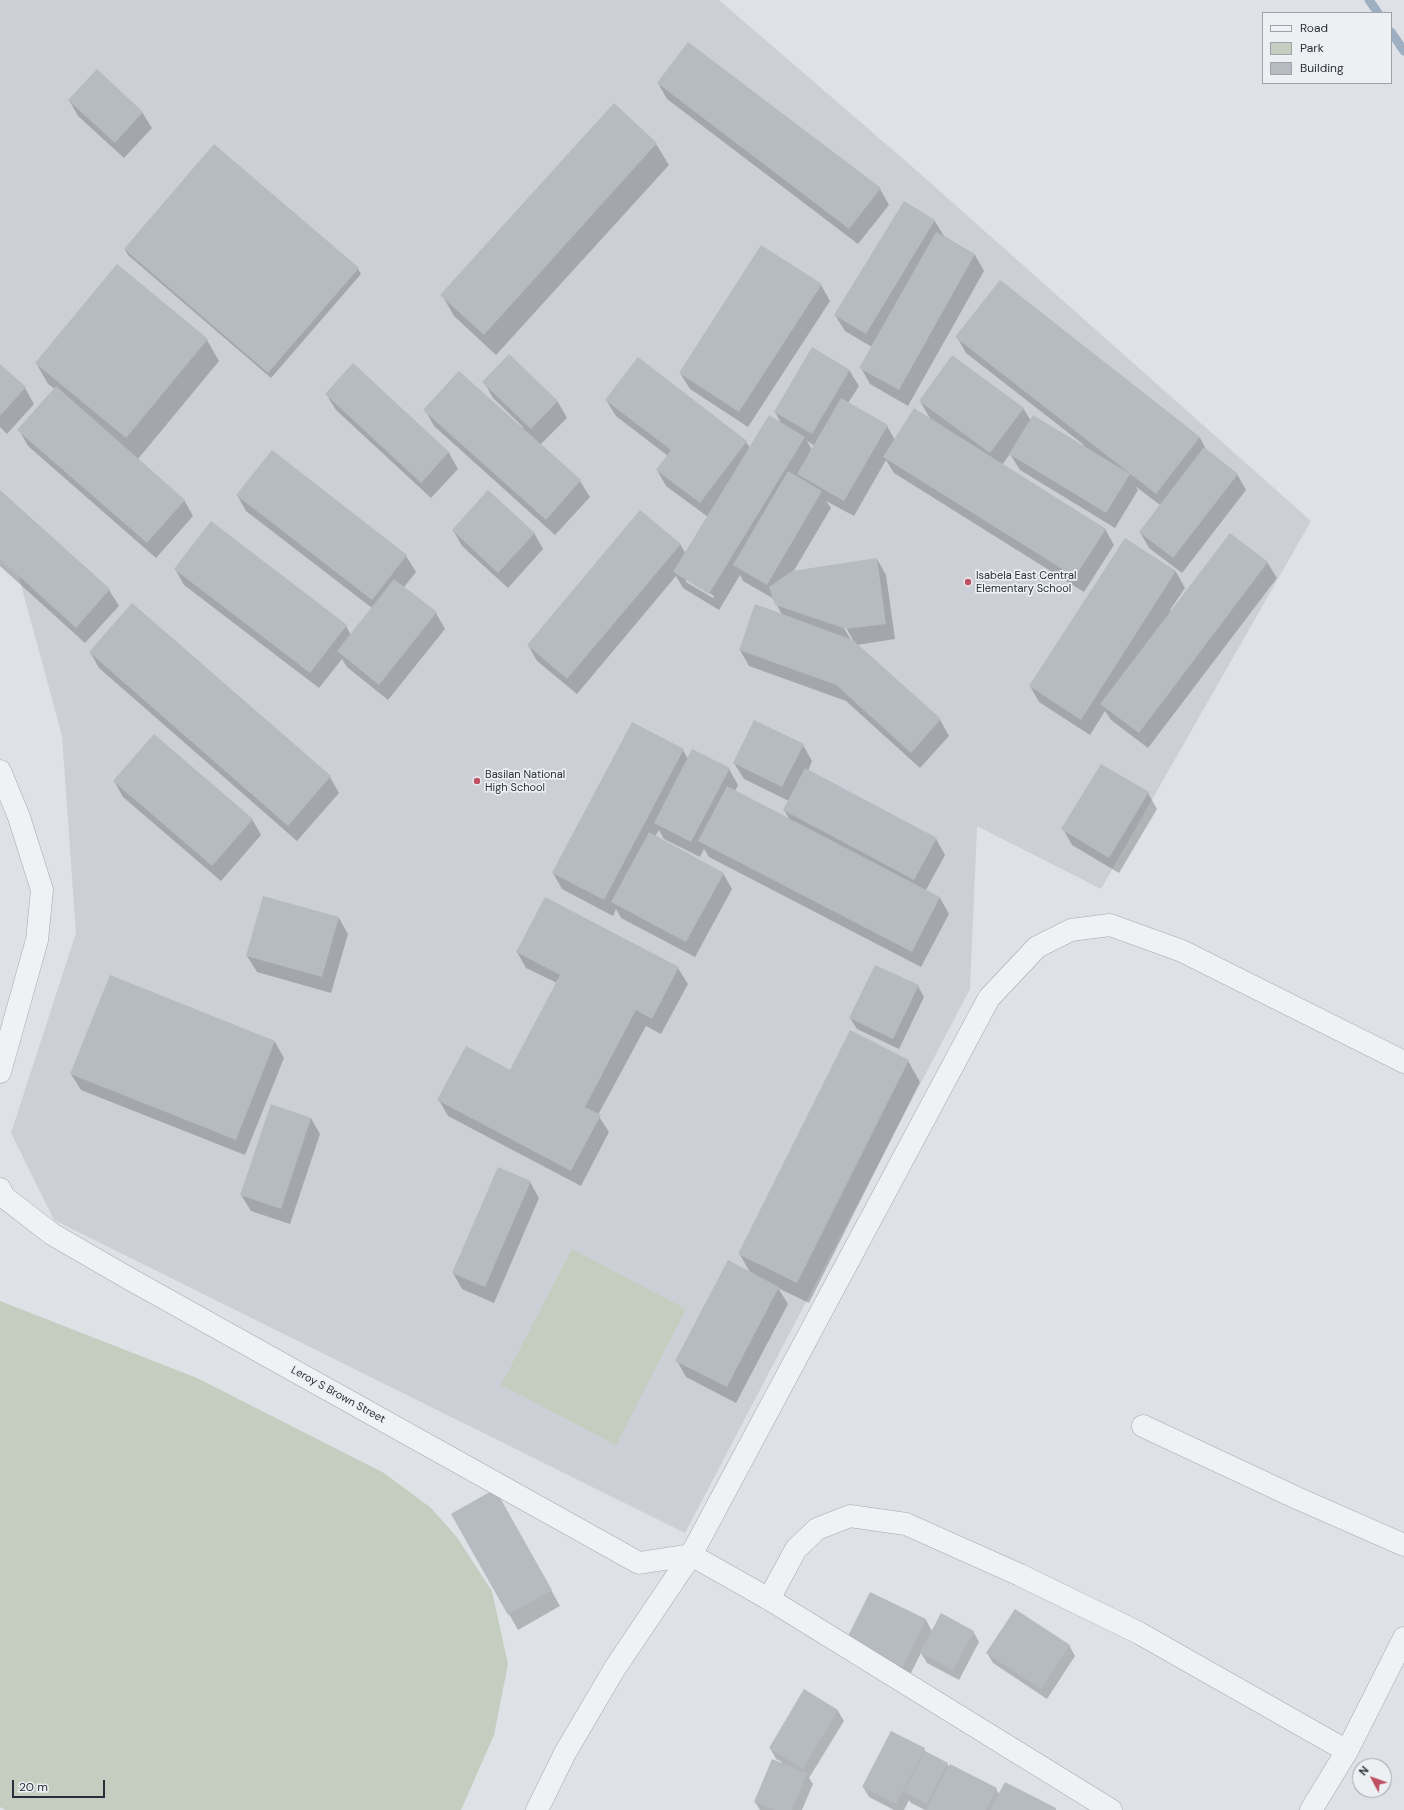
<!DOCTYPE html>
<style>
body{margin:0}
#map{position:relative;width:1404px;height:1810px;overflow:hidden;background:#dee1e5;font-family:"DM Sans",sans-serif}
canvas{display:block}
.legend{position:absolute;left:1262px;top:12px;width:130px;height:72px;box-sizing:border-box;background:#edf0f3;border:1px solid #9fa3a9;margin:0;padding:5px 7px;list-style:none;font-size:12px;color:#292f3a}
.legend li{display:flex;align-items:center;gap:8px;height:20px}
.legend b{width:20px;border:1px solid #9fa3a9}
.north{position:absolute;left:1352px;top:1758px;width:40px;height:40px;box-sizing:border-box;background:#edf0f3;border:1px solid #9fa3a9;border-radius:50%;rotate:311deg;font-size:11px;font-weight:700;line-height:16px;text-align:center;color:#292f3a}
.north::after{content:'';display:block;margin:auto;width:14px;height:18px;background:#bd5062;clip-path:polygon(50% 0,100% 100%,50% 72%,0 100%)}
.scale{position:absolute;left:12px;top:1780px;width:93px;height:18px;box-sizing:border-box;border:2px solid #292f3a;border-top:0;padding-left:5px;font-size:12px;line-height:14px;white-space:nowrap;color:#292f3a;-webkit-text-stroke:3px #edf0f3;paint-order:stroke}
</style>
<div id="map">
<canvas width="1404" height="1810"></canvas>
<ul class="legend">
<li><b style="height:5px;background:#f0f1f4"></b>Road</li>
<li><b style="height:11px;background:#c4cec0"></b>Park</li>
<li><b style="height:11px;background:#b6bac1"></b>Building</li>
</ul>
<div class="north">N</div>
<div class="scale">20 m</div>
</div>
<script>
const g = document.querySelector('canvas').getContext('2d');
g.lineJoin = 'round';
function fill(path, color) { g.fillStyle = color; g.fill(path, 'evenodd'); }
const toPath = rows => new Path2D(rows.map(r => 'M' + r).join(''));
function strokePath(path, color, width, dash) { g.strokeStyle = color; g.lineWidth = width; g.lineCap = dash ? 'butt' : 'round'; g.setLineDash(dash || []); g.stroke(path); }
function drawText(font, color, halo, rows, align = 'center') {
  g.font = font + ' "DM Sans",sans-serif'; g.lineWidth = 3.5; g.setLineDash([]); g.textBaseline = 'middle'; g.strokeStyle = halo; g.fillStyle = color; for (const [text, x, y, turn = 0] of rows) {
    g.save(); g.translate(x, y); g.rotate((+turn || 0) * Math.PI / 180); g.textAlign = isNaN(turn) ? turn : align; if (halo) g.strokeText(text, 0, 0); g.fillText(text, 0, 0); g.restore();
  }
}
fill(toPath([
 [0,0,719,0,916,170,1311,521,1101,889,977,826,970,989,685,1533,54,1220,11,1133,76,933,62,736,17,570,0,553]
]), '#ccd0d6');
fill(toPath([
 [572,1249,686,1309,616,1445,501,1385],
 [0,1301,197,1378,384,1473,431,1508,456,1536,492,1591,508,1664,494,1735,461,1810,6,1810,0,1807]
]), '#c4cec0');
fill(toPath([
 [658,83,880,189,889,205,858,244,667,99],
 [69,100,142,112,152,128,124,158,78,116],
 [614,105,656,144,669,165,496,355,454,316,442,295],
 [934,220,944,236,975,255,984,271,908,406,870,384,861,368,872,347,845,331,835,315],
 [125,250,358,269,361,274,271,378,128,255],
 [1000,281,1200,438,1207,451,1237,474,1246,490,1182,573,1149,548,1140,532,1160,505,1135,486,1138,490,1115,528,1020,470,1010,454,1002,465,1105,529,1114,545,1084,592,894,473,886,460,854,516,826,501,831,508,793,572,877,559,886,575,895,639,857,645,940,720,949,736,920,768,846,701,749,666,740,650,782,615,774,599,743,581,740,575,719,610,683,588,676,576,577,694,537,661,528,645,680,544,686,554,708,517,666,486,657,470,668,456,616,416,606,400,746,442,750,448,781,423,775,412,849,370,859,386,848,403,887,426,895,440,931,420,920,401,1023,408,1031,421,1083,446,1084,445,966,353,957,337],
 [807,441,815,446,812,450],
 [686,579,714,596,713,598,686,582],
 [844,624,853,640,851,640,842,625],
 [821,285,830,301,748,427,690,389,680,373],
 [207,340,219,361,138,459,184,500,193,516,156,558,28,446,19,430,55,389,48,384,36,363],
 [509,355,558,402,567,418,540,445,580,481,590,497,555,535,434,426,425,410,522,429,523,427,493,398,484,382],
 [354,365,449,453,458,469,431,498,336,410,326,394],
 [0,366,25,388,34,404,7,434,0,427],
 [272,451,406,556,416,572,404,587,436,613,445,629,388,700,347,667,342,659,319,688,184,585,175,569,346,626,351,635,372,608,246,511,237,495],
 [0,491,109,590,119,606,85,643,0,566],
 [453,530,534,533,543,549,508,588,462,546],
 [1125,539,1176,572,1185,588,1170,610,1172,611,1267,562,1277,578,1148,748,1111,720,1105,711,1090,735,1039,702,1030,686],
 [90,652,330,777,339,793,297,841,99,668],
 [803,745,812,761,808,771,936,839,945,855,926,890,940,898,949,914,921,967,709,857,704,849,700,857,664,839,659,830,655,837,723,873,732,889,695,957,621,918,616,909,613,916,562,889,553,873,683,750,688,759,729,769,738,785,735,791,790,820,784,810,789,801,744,779,734,763],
 [114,781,252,819,261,835,221,881,123,797],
 [1148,793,1157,809,1119,873,1072,845,1063,829],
 [339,918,348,934,331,993,257,972,247,956],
 [517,952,678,968,688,984,661,1034,646,1026,598,1115,609,1132,581,1186,448,1116,439,1100,510,1071,557,983,526,968],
 [918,986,924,997,899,1049,857,1029,850,1018],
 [275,1042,284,1058,245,1155,81,1090,71,1074],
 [908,1061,920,1082,809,1303,778,1288,788,1304,736,1403,686,1377,677,1361,751,1274,739,1253],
 [311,1118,320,1134,290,1224,251,1211,241,1195],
 [530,1182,539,1198,494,1303,462,1289,453,1273],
 [495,1490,560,1606,518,1630,453,1514],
 [870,1593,926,1620,932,1631,973,1631,979,1642,959,1680,927,1663,921,1653,908,1679,853,1653],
 [1069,1645,1075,1656,1047,1699,993,1663,987,1653],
 [805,1691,838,1711,844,1721,809,1778,813,1784,802,1810,760,1810,755,1802,782,1762,776,1759,770,1748],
 [924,1749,926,1753,947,1764,950,1768,996,1789,999,1794,1056,1810,925,1810,911,1803,909,1800,904,1810,894,1810,869,1797,863,1787]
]), '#0003');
strokePath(toPath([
 [1369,0,1378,13],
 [1391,32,1404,51]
]), '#9dafc1', 9);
fill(toPath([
 [688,42,881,188,849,229,657,83],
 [97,69,143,112,115,143,68,100],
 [614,103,657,143,484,335,440,295],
 [214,144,359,268,268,373,124,249],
 [904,201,935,220,866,334,834,315],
 [936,232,975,254,899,390,859,368],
 [761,245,822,284,739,412,679,373],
 [117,264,208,339,126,438,35,363],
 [1000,280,1200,437,1156,494,955,337],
 [812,347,850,370,812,434,774,412],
 [509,354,558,401,531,429,482,382],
 [952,355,1024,408,990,453,919,401],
 [638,357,747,441,700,503,656,470,671,450,605,400],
 [353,363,449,452,421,483,325,394],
 [0,364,26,387,0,416],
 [459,371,581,480,546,520,423,410],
 [56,386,185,500,147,543,17,430],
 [841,398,888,425,844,501,797,474],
 [914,408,1106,529,1075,577,883,457],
 [769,415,805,437,709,594,673,572],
 [1033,415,1130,474,1106,513,1009,454],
 [1204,447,1238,474,1173,558,1139,532],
 [272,450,407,555,372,600,236,495],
 [788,471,822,491,767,585,733,565],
 [0,490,110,589,76,628,0,559],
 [488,490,535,533,498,573,452,530],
 [640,510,681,544,567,679,527,645],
 [211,521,347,625,310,673,174,569],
 [1230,533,1268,562,1139,733,1100,704],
 [1125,538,1176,571,1081,720,1029,686],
 [877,558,886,624,846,629,775,605,769,587,792,571],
 [394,579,437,612,379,685,337,651],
 [132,603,331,776,288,826,89,652],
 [755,604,853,640,941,719,911,753,836,685,739,650],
 [754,720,804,744,782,787,733,763],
 [632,722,684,749,604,900,552,873],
 [154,734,253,819,212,866,113,781],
 [692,749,730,768,691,842,654,823],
 [1101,764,1149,792,1109,858,1061,829],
 [805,768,937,838,914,880,783,810],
 [727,786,940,897,912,952,698,841],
 [649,832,724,873,686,942,611,902],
 [263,896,339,917,322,977,246,956],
 [545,897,679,967,652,1019,636,1010,585,1107,601,1115,571,1171,437,1100,466,1046,510,1070,560,975,516,952],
 [875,965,919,985,893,1039,849,1018],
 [110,975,275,1041,236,1140,70,1074],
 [850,1030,909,1060,797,1283,738,1254],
 [271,1104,311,1118,281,1209,240,1195],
 [498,1167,531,1181,485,1287,452,1273],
 [728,1260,779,1287,727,1387,675,1361],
 [495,1489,552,1590,508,1615,451,1514],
 [870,1592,926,1619,902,1669,845,1642],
 [1015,1609,1070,1645,1041,1689,986,1653],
 [941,1613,974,1631,953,1670,920,1653],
 [804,1689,838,1710,803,1769,769,1748],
 [891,1731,925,1748,896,1804,862,1787],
 [925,1751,948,1763,927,1804,904,1792],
 [772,1759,807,1773,792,1810,775,1810,754,1802],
 [950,1764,997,1788,986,1810,926,1810],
 [1005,1782,1056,1808,1056,1810,990,1810]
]), '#b6bac1');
const minor = toPath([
 [0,771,19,817,42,890,37,940,0,1072],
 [0,1189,4,1197,52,1234,128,1278,639,1563,691,1555,989,998,1037,947,1071,930,1110,925,1182,951,1404,1062],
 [1143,1426,1297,1498,1404,1545],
 [769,1599,796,1549,817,1529,850,1516,906,1524,1020,1575,1139,1633,1347,1751],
 [1311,1810,1347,1751,1404,1638]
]);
const tertiary = toPath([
 [537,1810,565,1753,615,1668,691,1555,769,1599,1111,1810]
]);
strokePath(minor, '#a4a8ae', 23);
strokePath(tertiary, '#a4a8ae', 23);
strokePath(minor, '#f0f1f4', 22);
strokePath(tertiary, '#f0f1f4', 22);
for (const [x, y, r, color] of [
 [968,582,4,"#bd5062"],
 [477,781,4,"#bd5062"]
]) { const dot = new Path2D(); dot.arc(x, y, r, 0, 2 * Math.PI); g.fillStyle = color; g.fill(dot); strokePath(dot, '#edf0f3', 1.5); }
drawText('11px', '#292f3a', '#edf0f3', [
 ["Isabela East Central",976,576],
 ["Elementary School",976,589],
 ["Basilan National",485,775],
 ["High School",485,788]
], 'left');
drawText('11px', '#292f3a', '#edf0f3', [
 ["Leroy S Brown Street",338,1395,29]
]);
</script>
